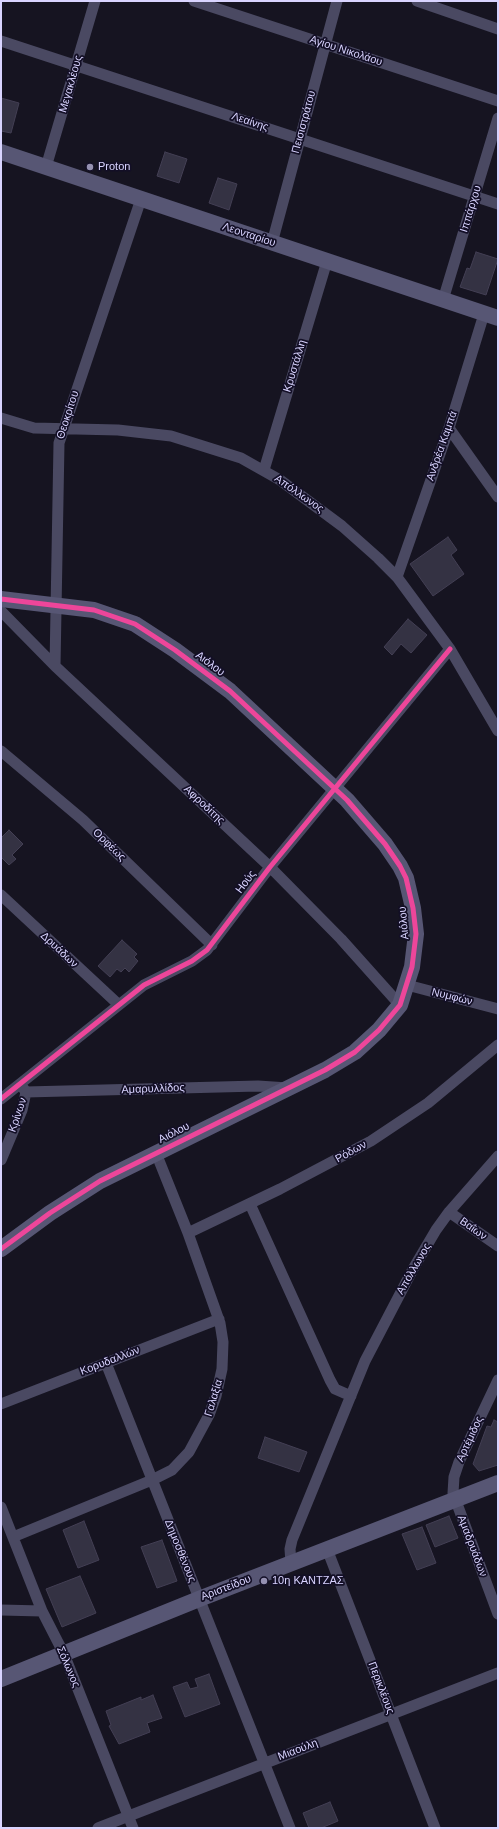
<!DOCTYPE html>
<meta charset="utf-8">
<style>
body{margin:0}
#map{position:relative;width:499px;height:1829px;overflow:hidden;background:#161421;font-family:Helvetica,sans-serif}
canvas{display:block}
.frame{position:absolute;inset:0;border:2px solid #d9d4ff;pointer-events:none}
</style>
<div id="map">
<canvas width="499" height="1829"></canvas>
<div class="frame"></div>
</div>
<script>
const g = document.querySelector('canvas').getContext('2d');
g.lineJoin = 'round';
function fill(path, color) { g.fillStyle = color; g.fill(path, 'evenodd'); }
const toPath = rows => new Path2D(rows.map(r => 'M' + r).join(''));
function strokePath(path, color, width, dash) { g.strokeStyle = color; g.lineWidth = width; g.lineCap = dash ? 'butt' : 'round'; g.setLineDash(dash || []); g.stroke(path); }
function drawText(font, color, halo, rows, align = 'center') {
  g.font = font + ' Helvetica,sans-serif'; g.lineWidth = 3.5; g.setLineDash([]); g.textBaseline = 'middle'; g.strokeStyle = halo; g.fillStyle = color; for (const [text, x, y, turn = 0] of rows) {
    g.save(); g.translate(x, y); g.rotate((+turn || 0) * Math.PI / 180); g.textAlign = isNaN(turn) ? turn : align; if (halo) g.strokeText(text, 0, 0); g.fillText(text, 0, 0); g.restore();
  }
}
const building = toPath([
 [1,98,19,103,11,133,1,131,1,98],
 [165,152,187,159,179,183,157,176,165,152],
 [218,178,237,184,229,210,209,203,218,178],
 [476,252,498,259,486,295,460,287,467,268,470,269,476,252],
 [448,537,457,550,451,555,464,574,433,596,410,564,448,537],
 [408,619,427,635,411,653,401,644,392,655,384,647,408,619],
 [9,830,23,844,12,855,16,859,9,865,1,857,1,838,9,830],
 [122,940,137,954,134,957,138,961,129,972,125,968,121,972,117,969,110,977,98,966,122,940],
 [494,1420,498,1422,498,1465,479,1471,473,1464,487,1426,491,1427,494,1420],
 [265,1437,307,1452,299,1472,258,1458,265,1437],
 [449,1516,458,1538,435,1547,426,1525,449,1516],
 [84,1521,99,1560,78,1568,63,1530,84,1521],
 [422,1527,436,1563,417,1570,402,1534,422,1527],
 [162,1540,177,1581,157,1588,141,1547,162,1540],
 [80,1576,96,1613,62,1627,46,1589,80,1576],
 [209,1674,220,1704,185,1717,173,1687,187,1682,190,1689,198,1687,195,1679,209,1674],
 [153,1695,162,1718,147,1723,150,1732,119,1744,109,1726,111,1725,106,1711,141,1697,141,1700,153,1695],
 [330,1802,338,1821,321,1828,309,1828,303,1813,330,1802]
]);
fill(building, '#343243');
strokePath(building, '#433f54', 1);
strokePath(toPath([
 [194,1,498,101],
 [417,1,498,29],
 [1,41,498,204],
 [46,167,95,1],
 [272,243,337,1],
 [443,300,498,118],
 [1,418,34,428,118,430,171,436,241,458,280,480,342,526,378,558,397,577,450,649,498,731],
 [449,428,498,497],
 [264,470,327,261],
 [397,577,449,428,484,314],
 [1,611,55,666,270,867,341,939,400,1005],
 [55,666,59,443,141,199],
 [1,751,83,820,212,945],
 [1,895,118,1004],
 [407,985,498,1009],
 [21,1085,26,1092,258,1086,288,1088],
 [1,1099,144,985,192,961,207,950,270,867,450,649],
 [1,1160,22,1110,26,1092],
 [250,1204,330,1380,335,1389,351,1396],
 [449,1212,498,1246],
 [188,1233,280,1189,371,1141,428,1103,498,1045],
 [106,1363,290,1828],
 [498,1380,459,1462,454,1477,453,1493,498,1614],
 [1,1404,219,1319],
 [1,1507,42,1611,64,1654,133,1828],
 [13,1537,152,1480,172,1470,189,1452,209,1415,216,1396,222,1369,223,1342,220,1323,188,1233,156,1153],
 [327,1549,435,1828],
 [291,1563,290,1549,292,1540,365,1361,413,1269,436,1230,449,1212,498,1156],
 [1,1610,42,1611],
 [98,1828,498,1673]
]), '#4a4962', 11);
strokePath(toPath([
 [1,152,498,318],
 [1,599,94,610,135,624,175,650,230,691,347,800,385,844,400,866,406,878,413,908,416,934,412,967,400,1005,379,1030,355,1052,325,1070,100,1181,50,1213,1,1249],
 [1,1679,199,1599,498,1483]
]), '#575674', 16);
strokePath(toPath([
 [1,599,94,610,135,624,175,650,230,691,347,800,385,844,400,866,406,878,413,908,416,934,412,967,400,1005,379,1030,355,1052,325,1070,100,1181,50,1213,1,1249],
 [1,1099,144,985,192,961,207,950,270,867,450,649]
]), '#ed469a', 5);
for (const [x, y, r, color] of [
 [90,167,4,"#9591b1"],
 [264,1581,4,"#9591b1"]
]) { const dot = new Path2D(); dot.arc(x, y, r, 0, 2 * Math.PI); g.fillStyle = color; g.fill(dot); strokePath(dot, '#130f26', 1.5); }
drawText('11px', '#d9d4ff', '#130f26', [
 ["Αγίου Νικολάου",346,51,18],
 ["Μεγακλέους",71,84,-74],
 ["Λεαίνης",250,122,18],
 ["Πεισιστράτου",304,122,-75],
 ["Ιππάρχου",471,209,-73],
 ["Λεονταρίου",249,235,18],
 ["Κρυστάλλη",295,366,-73],
 ["Θεοκρίτου",68,415,-72],
 ["Ανδρέα Καμπά",442,446,-71],
 ["Απόλλωνος",299,494,35],
 ["Αιόλου",210,664,37],
 ["Αφροδίτης",204,805,43],
 ["Ορφέως",109,845,44],
 ["Ηούς",246,882,-53],
 ["Αιόλου",404,923,-95],
 ["Δρυάδων",59,950,43],
 ["Νυμφών",452,997,14],
 ["Αμαρυλλίδος",153,1089,-2],
 ["Κρίνων",18,1115,-71],
 ["Αιόλου",174,1133,-27],
 ["Ρόδων",351,1152,-29],
 ["Βαΐων",473,1229,35],
 ["Απόλλωνος",414,1269,-60],
 ["Κορυδαλλών",110,1361,-21],
 ["Γαλαξία",214,1398,-73],
 ["Αρτέμιδος",470,1439,-65],
 ["Αμαδρυάδων",472,1546,69],
 ["Δημοσθένους",180,1551,68],
 ["Αριστείδου",226,1588,-21],
 ["Σόλωνος",68,1667,67],
 ["Περικλέους",381,1688,69],
 ["Μιαούλη",298,1750,-21]
]);
drawText('11px', '#d9d4ff', '#130f26', [
 ["Proton",98,167],
 ["10η ΚΑΝΤΖΑΣ",272,1581]
], 'left');
</script>
